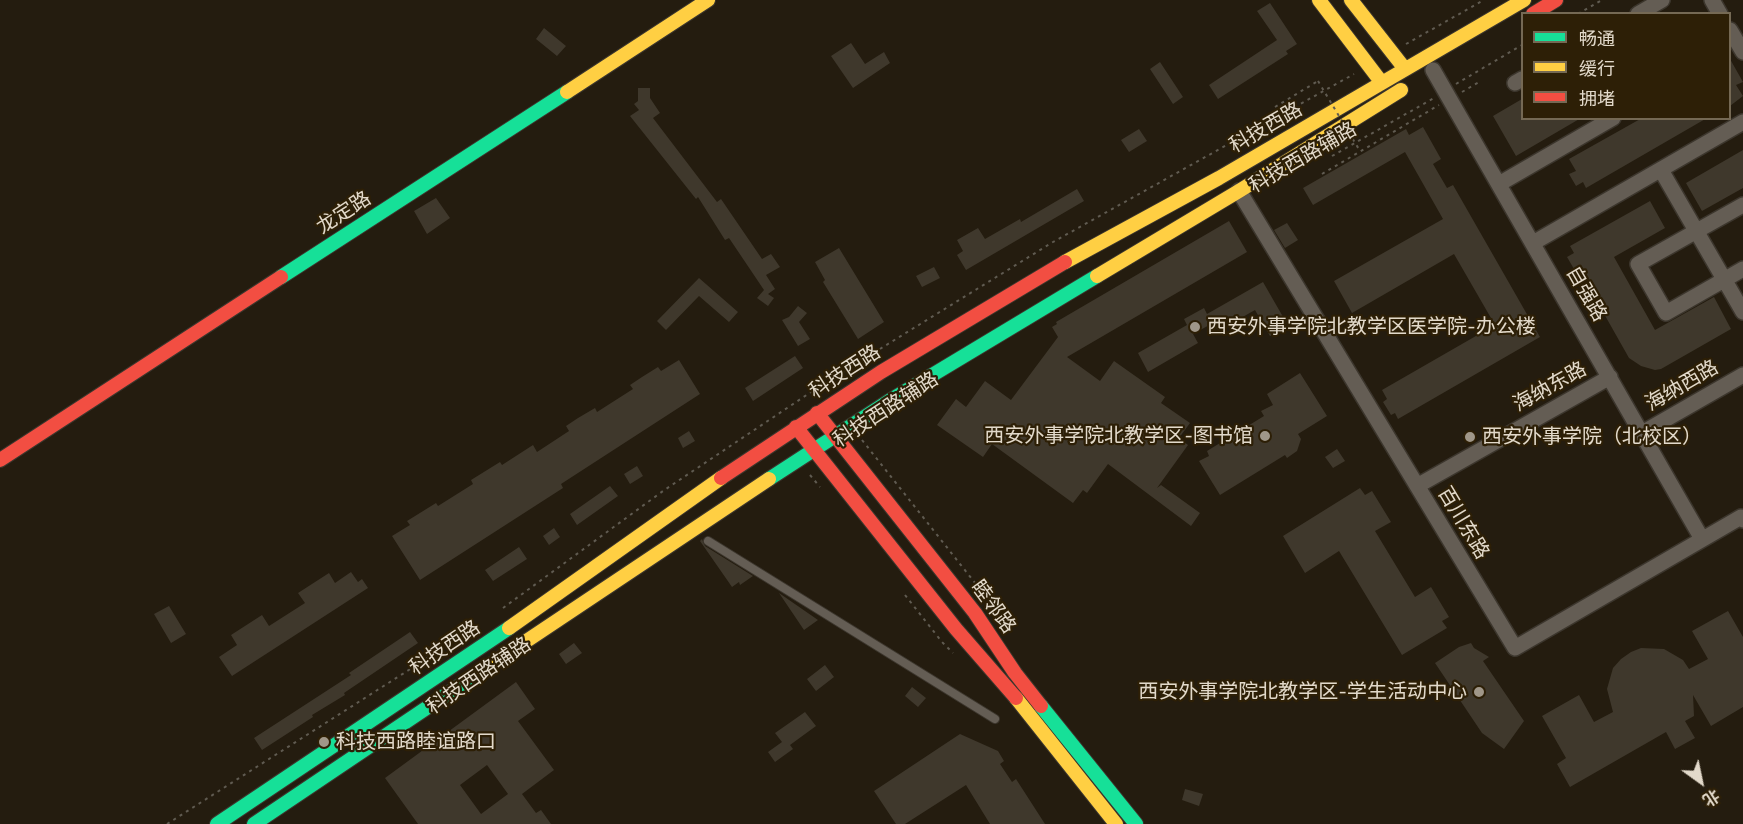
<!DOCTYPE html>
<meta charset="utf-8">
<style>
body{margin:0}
#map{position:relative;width:1743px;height:824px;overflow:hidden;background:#241c0f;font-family:"Roboto Serif","Noto Sans SC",serif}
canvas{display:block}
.legend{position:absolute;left:1521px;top:12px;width:210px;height:108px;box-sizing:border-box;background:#2d1f06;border:2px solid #756954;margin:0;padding:8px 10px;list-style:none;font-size:18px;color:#e2d9ca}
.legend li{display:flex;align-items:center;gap:12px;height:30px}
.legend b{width:30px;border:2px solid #756954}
.north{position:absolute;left:1671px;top:752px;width:60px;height:60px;-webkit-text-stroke:4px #2d1f06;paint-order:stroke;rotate:147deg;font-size:16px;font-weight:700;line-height:24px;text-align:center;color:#e2d9ca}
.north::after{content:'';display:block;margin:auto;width:21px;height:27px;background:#e2d9ca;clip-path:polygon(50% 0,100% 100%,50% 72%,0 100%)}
</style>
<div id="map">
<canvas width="1743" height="824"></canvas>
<ul class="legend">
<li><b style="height:8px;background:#16e098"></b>畅通</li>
<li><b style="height:8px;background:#ffcf43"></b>缓行</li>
<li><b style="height:8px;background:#f24e42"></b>拥堵</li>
</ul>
<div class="north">北</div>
</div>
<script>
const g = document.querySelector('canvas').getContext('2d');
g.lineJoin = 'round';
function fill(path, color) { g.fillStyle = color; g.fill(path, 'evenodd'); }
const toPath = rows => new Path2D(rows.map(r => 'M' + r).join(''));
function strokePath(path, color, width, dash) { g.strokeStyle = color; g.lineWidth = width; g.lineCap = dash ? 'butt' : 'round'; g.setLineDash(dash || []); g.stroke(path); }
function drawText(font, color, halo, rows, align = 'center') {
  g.font = font + ' "Roboto Serif","Noto Sans SC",serif'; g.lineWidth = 4.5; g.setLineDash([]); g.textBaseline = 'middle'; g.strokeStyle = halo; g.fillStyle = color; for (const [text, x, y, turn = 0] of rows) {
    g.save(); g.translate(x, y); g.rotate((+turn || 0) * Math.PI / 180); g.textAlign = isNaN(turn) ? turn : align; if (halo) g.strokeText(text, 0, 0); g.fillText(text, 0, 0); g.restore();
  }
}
fill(toPath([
 [1270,3,1297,44,1286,51,1288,54,1218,99,1209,85,1277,40,1257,11],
 [544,28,566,46,557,56,536,39],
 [851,43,865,64,884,52,890,63,853,88,831,56],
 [1730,59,1743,82,1736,85,1743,96,1730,106],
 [1160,62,1183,97,1173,104,1150,69],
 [638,88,650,88,650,98,660,113,653,118,717,202,721,199,762,259,771,254,780,267,766,275,775,289,768,294,774,298,768,306,757,298,764,290,729,238,725,240,698,197,696,199,630,116,639,110,634,104,638,101],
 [1522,99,1522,118,1581,118,1516,156,1493,116],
 [1642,118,1707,118,1586,188,1583,182,1576,186,1569,174,1576,171,1569,159],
 [1423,127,1441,159,1433,164,1447,188,1453,185,1540,337,1398,419,1395,413,1391,415,1383,402,1387,399,1382,390,1495,325,1454,254,1352,313,1334,281,1443,219,1405,152,1313,205,1303,188,1406,129,1409,135],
 [1139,129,1147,141,1129,152,1121,140],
 [1743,150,1743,188,1702,211,1686,183],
 [1077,189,1084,201,966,270,957,255,963,251,957,240,978,228,985,239,1020,219,1021,222],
 [436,198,450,218,427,234,414,211],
 [1650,201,1665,228,1614,257,1655,330,1714,297,1731,329,1661,369,1655,370,1641,366,1629,358,1590,289,1593,288,1581,265,1574,269,1567,257,1574,253,1570,246],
 [1229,221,1247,252,1067,357,1100,381,1114,361,1165,397,1161,403,1190,423,1179,438,1188,445,1157,488,1161,485,1200,513,1191,526,1108,464,1087,493,1083,490,1073,503,992,444,983,457,937,425,956,399,966,407,985,381,1011,400,1058,337,1052,327,1057,324,1056,322],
 [1287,223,1298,240,1285,248,1274,230],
 [839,248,884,322,858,339,823,282,825,280,815,262],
 [934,267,940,278,922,287,916,276],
 [699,278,738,312,729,322,699,296,666,330,657,321],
 [1263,282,1286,322,1280,325,1282,329,1270,336,1255,310,1218,331,1213,323,1193,334,1198,343,1148,372,1138,353,1187,325,1184,319,1204,308,1207,314],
 [798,306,807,313,799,322,810,339,798,346,782,320,789,317],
 [795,356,803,368,753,401,745,388],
 [679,360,700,394,561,484,563,488,420,580,392,536,410,525,407,521,436,503,438,506,473,484,471,480,500,462,502,465,533,445,537,452,569,431,566,426,578,418,595,408,597,412,633,389,630,385,642,377,658,367,661,371],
 [1300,373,1327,416,1298,434,1301,439,1297,451,1287,458,1285,455,1220,495,1199,461,1209,456,1207,451,1264,416,1261,411,1273,405,1267,394],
 [689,431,695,441,683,448,678,438],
 [1337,449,1345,461,1333,468,1325,457],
 [637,466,643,476,630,484,624,474],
 [610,486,618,496,577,525,570,514],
 [1360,488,1365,495,1372,491,1391,522,1375,531,1415,597,1431,587,1449,617,1442,621,1447,628,1402,655,1339,551,1305,573,1283,536],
 [554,528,560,537,549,545,543,536],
 [702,539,705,546,753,576,740,585,739,582,732,587,700,541],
 [519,547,527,559,493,581,485,570],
 [351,572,358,582,362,579,368,588,232,676,219,657,237,645,231,635,262,615,269,626,305,603,298,593,329,573,335,583],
 [779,593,818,620,804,630],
 [169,606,186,634,171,643,154,614],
 [1728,611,1743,637,1743,707,1711,726,1693,695,1694,716,1685,721,1695,738,1675,749,1666,732,1570,787,1557,764,1566,758,1542,716,1579,695,1594,722,1613,712,1607,689,1613,668,1621,659,1631,652,1641,648,1664,649,1683,660,1689,669,1708,659,1692,631],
 [410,632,418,643,344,693,345,695,312,715,313,717,262,750,254,738,351,675,349,673],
 [574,643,582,653,566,664,559,654],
 [1471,643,1474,648,1489,657,1483,661,1524,721,1504,749,1482,733,1435,663,1459,647],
 [825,665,834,677,816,691,807,679],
 [516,682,535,709,518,721,554,770,522,794,536,813,541,810,551,824,418,824,385,778],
 [487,765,508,794,481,814,460,785],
 [912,687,926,698,918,707,905,696],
 [805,712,816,726,790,745,793,749,775,762,768,752,782,742,775,733],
 [960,734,998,751,1004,761,1000,764,1012,782,1016,779,1045,824,990,824,966,785,905,824,896,824,874,791],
 [1185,789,1203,794,1199,806,1182,800]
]), '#3f382c');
const lane = toPath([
 [708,541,995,719]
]);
const street = toPath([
 [1712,0,1720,14],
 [1638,14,1662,0],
 [1730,30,1743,52],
 [1433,70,1702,539],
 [1515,83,1522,79],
 [1661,170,1743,312],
 [1499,184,1613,118],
 [1239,191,1515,648,1741,517,1743,520],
 [1743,205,1638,264,1666,313,1743,269],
 [1533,243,1743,122],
 [1642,433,1743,375],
 [1417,486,1610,377]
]);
const fast = toPath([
 [281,277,567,92],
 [769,479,889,401,1097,276],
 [1041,706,1136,824],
 [217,824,509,628],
 [254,824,480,672]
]);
const slow = toPath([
 [1319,0,1382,83],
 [1351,0,1405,69],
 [567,92,708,0],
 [1065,262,1219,178,1524,0],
 [1097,276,1239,191,1401,90],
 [509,628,721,478],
 [480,672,769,479],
 [1016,698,1116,824]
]);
const jam = toPath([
 [1533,14,1556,0],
 [817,413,975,613,1015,673,1041,706],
 [796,427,956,629,1016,698],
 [0,460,281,277],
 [721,478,881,372,1065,262]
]);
strokePath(lane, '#3c362d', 10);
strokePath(street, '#3c362d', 18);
strokePath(fast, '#3c362d', 16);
strokePath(slow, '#3c362d', 16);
strokePath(jam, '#3c362d', 16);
strokePath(toPath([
 [1578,14,1602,0],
 [1406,44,1484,0],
 [1456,84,1522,45],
 [1462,92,1481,81],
 [1275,107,1318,81],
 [1332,156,1434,98],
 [1322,174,1439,105],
 [862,440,983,593],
 [810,475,820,487],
 [905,595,942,642,953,653],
 [503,608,663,491,820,386,1053,242,1354,74],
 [167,824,459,638]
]), '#605b51', 2, [3, 4.5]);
strokePath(lane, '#645d54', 8);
strokePath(street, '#645d54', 15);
strokePath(fast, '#16e098', 14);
strokePath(slow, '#ffcf43', 14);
strokePath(jam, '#f24e42', 14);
strokePath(toPath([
 [1318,81,1360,151]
]), '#605b51', 2, [3, 4.5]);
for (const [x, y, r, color] of [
 [1195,327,6,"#a09789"],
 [1265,436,6,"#a09789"],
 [1470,437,6,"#a09789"],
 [1479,692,6,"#a09789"],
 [324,742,6,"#a09789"]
]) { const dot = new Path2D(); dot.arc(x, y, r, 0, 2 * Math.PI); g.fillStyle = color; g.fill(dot); strokePath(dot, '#2d1f06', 2); }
drawText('20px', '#e2d9ca', '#2d1f06', [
 ["科技西路",1266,128,-30],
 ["科技西路辅路",1303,158,-30],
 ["龙定路",344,213,-33],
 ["自强路",1586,294,60],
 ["科技西路",845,372,-33],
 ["海纳西路",1682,386,-30],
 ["海纳东路",1550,387,-29],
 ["科技西路辅路",886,410,-33],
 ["百川东路",1463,523,59],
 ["睦邻路",993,607,54],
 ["科技西路",445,648,-34],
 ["科技西路辅路",479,676,-34]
]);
drawText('20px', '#e2d9ca', '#2d1f06', [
 ["西安外事学院北教学区医学院-办公楼",1207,327],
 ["西安外事学院北教学区-图书馆",1253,436,"right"],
 ["西安外事学院（北校区）",1482,437],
 ["西安外事学院北教学区-学生活动中心",1467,692,"right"],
 ["科技西路睦谊路口",336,742]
], 'left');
</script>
